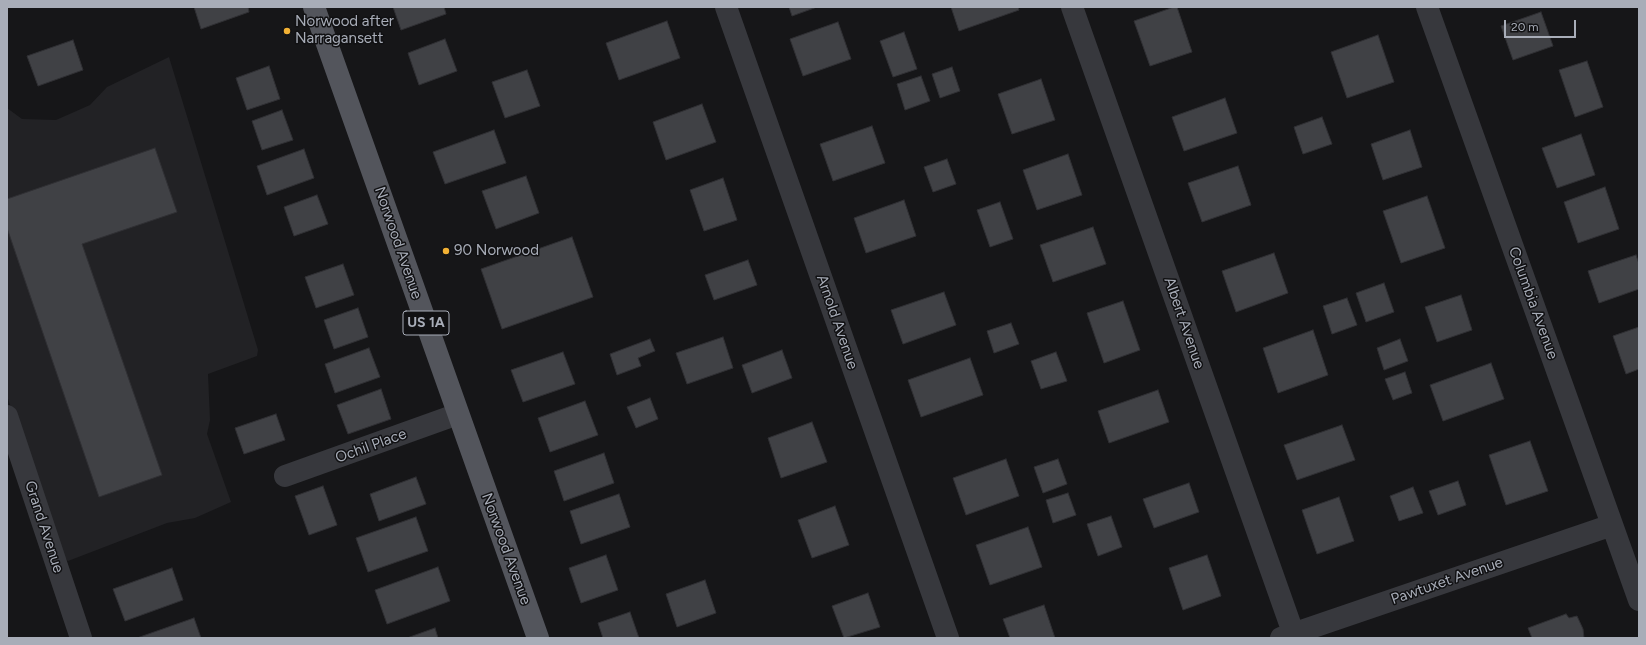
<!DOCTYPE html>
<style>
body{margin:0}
#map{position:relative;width:1646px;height:645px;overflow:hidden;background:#161618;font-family:Figtree,sans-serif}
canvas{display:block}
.frame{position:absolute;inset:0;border:8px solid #a8adb8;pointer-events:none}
.scale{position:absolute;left:1504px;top:20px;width:72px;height:18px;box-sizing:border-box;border:2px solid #a8adb8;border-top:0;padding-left:5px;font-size:12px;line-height:14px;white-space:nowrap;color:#a8adb8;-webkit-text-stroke:3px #111113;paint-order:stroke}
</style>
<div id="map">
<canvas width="1646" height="645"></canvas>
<div class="frame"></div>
<div class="scale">20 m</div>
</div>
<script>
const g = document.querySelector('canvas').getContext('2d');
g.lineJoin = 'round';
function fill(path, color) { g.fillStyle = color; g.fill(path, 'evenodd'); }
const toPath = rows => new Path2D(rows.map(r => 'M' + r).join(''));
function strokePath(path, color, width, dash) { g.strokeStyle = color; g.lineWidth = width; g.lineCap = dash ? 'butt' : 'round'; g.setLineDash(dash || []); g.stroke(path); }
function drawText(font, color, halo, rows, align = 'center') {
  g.font = font + ' Figtree,sans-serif'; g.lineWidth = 3; g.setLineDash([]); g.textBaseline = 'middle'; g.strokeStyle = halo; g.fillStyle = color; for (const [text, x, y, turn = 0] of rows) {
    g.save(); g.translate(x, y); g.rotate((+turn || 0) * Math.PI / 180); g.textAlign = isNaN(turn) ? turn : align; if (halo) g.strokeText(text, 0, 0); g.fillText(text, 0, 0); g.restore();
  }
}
fill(toPath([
 [169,57,258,350,257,356,208,374,210,420,207,434,231,502,195,518,167,523,68,561,63,557,7,396,7,108,22,119,56,120,90,105,107,87]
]), '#222225');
const building = toPath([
 [194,7,248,7,249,12,201,29,194,7],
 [393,7,444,7,446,14,401,30,393,7],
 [789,7,817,7,792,16,789,7],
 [951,7,1018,7,1019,10,959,31,951,7],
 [1174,7,1177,7,1192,52,1150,66,1134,21,1174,7],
 [1541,12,1553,46,1513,60,1501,26,1541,12],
 [667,21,680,58,619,80,606,43,667,21],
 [838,22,851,59,803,76,790,39,838,22],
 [904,32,917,69,893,77,880,41,904,32],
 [1378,35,1394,82,1347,98,1331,52,1378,35],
 [445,39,457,71,419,85,408,53,445,39],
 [73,40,83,70,38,86,27,56,73,40],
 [1587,61,1603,107,1575,117,1559,70,1587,61],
 [269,66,280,99,247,110,236,78,269,66],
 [952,67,960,91,940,98,932,74,952,67],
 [527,70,540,106,505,118,492,82,527,70],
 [921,76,930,101,905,110,897,84,921,76],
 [1041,79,1055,120,1012,134,998,94,1041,79],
 [1225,98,1237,133,1184,151,1172,117,1225,98],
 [702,104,716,142,666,160,653,122,702,104],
 [282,110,293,140,262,150,252,121,282,110],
 [1322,117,1332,144,1303,154,1294,127,1322,117],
 [872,126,885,163,833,181,820,144,872,126],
 [494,130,506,163,445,184,433,152,494,130],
 [1410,130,1422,167,1383,180,1371,144,1410,130],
 [1581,134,1595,175,1557,188,1542,148,1581,134],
 [155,148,177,212,82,244,162,475,99,497,7,228,7,199,155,148],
 [304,149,314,178,267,195,257,166,304,149],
 [1068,154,1082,195,1037,210,1023,170,1068,154],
 [947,159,956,184,933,192,924,167,947,159],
 [1238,166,1251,205,1202,222,1188,183,1238,166],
 [526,176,539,213,496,229,482,191,526,176],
 [723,178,737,220,704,231,690,190,723,178],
 [1605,187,1619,229,1578,243,1564,202,1605,187],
 [317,195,328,224,294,236,284,207,317,195],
 [1427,196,1445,248,1401,263,1383,211,1427,196],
 [904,200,916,236,866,253,854,218,904,200],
 [1000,202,1013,239,990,247,977,210,1000,202],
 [1093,227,1106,264,1053,282,1040,245,1093,227],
 [572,237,593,297,502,329,481,269,572,237],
 [1274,253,1288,293,1236,312,1222,271,1274,253],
 [1636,255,1639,264,1639,289,1599,303,1588,271,1636,255],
 [748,260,757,285,714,300,705,275,748,260],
 [343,264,354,295,316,308,305,277,343,264],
 [1384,283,1394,312,1366,322,1356,293,1384,283],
 [944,292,956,325,903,344,891,310,944,292],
 [1461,295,1472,330,1437,342,1425,307,1461,295],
 [1347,298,1357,325,1332,334,1323,306,1347,298],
 [1123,301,1140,350,1104,363,1087,313,1123,301],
 [358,308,368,337,334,349,324,320,358,308],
 [1011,323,1019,344,994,353,987,331,1011,323],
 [1639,327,1639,369,1626,374,1613,336,1639,327],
 [1313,330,1328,375,1278,393,1263,348,1313,330],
 [723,337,733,368,687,384,676,353,723,337],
 [650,339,655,351,638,358,641,366,617,375,610,354,650,339],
 [1400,339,1408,361,1384,370,1377,348,1400,339],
 [369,348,380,377,335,393,325,364,369,348],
 [782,350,792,378,752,393,742,365,782,350],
 [563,352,575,384,523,402,511,370,563,352],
 [1056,352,1067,381,1041,389,1031,361,1056,352],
 [970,358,983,395,921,417,908,380,970,358],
 [1491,363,1504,399,1443,421,1430,385,1491,363],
 [1405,372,1412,393,1393,400,1385,379,1405,372],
 [381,389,391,419,348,434,337,405,381,389],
 [1158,390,1169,422,1109,443,1098,411,1158,390],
 [650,398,658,419,636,428,627,407,650,398],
 [585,401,598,435,550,452,538,418,585,401],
 [276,414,285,440,244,454,235,428,276,414],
 [812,422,827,462,781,478,768,438,812,422],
 [1342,425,1355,460,1297,480,1284,445,1342,425],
 [1530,441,1548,491,1506,505,1489,455,1530,441],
 [604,453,614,483,564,501,554,471,604,453],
 [1006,459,1019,496,966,515,953,478,1006,459],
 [1058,459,1067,484,1043,493,1034,467,1058,459],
 [416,477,426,504,379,521,370,494,416,477],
 [1458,481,1466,505,1438,515,1429,491,1458,481],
 [1189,483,1199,512,1154,528,1143,499,1189,483],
 [323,486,337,525,309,535,295,496,323,486],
 [1413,487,1423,513,1399,521,1390,496,1413,487],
 [1068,493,1076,515,1053,523,1046,500,1068,493],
 [619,494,630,527,581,544,570,511,619,494],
 [1339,497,1354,541,1317,554,1302,510,1339,497],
 [835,506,849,545,812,558,798,520,835,506],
 [1111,516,1122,547,1098,556,1087,524,1111,516],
 [416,517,428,551,368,572,356,538,416,517],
 [1028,527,1042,567,990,585,976,545,1028,527],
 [606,555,618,590,581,603,569,568,606,555],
 [1207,555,1221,596,1183,610,1169,568,1207,555],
 [438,567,450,601,387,624,375,590,438,567],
 [172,568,183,600,125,621,113,589,172,568],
 [705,580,716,613,677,627,666,594,705,580],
 [868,593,880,627,844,638,832,606,868,593],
 [1044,605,1055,638,1010,638,1003,619,1044,605],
 [630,612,639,638,603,638,598,623,630,612],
 [1566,614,1569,618,1577,616,1583,629,1584,638,1532,638,1528,628,1566,614],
 [194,618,201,638,137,638,194,618],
 [435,628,438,638,407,638,435,628]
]);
fill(building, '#404145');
strokePath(building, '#303034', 1);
strokePath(toPath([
 [726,7,948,638],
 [1072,7,1295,638],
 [1427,7,1639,600],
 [7,416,81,638],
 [285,476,458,414],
 [1281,638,1612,525]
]), '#37383d', 22);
strokePath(toPath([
 [314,7,538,638]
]), '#53555c', 22);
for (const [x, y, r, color] of [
 [287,31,4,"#f2b134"],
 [446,251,4,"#f2b134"]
]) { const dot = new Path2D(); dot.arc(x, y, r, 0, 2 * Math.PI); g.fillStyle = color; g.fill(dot); strokePath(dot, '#111113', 1.5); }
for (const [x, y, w] of [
 [426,323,46]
]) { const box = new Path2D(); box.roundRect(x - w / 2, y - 12, w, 24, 3); g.fillStyle = '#111113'; g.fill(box); strokePath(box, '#a8adb8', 1); }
drawText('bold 14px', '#a8adb8', null, [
 ["US 1A",426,323]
]);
drawText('15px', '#a8adb8', '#111113', [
 ["Norwood after",295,22],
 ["Narragansett",295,39],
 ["90 Norwood",454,251]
], 'left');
drawText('15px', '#a8adb8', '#111113', [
 ["Norwood Avenue",398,243,71],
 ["Columbia Avenue",1533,303,70],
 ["Arnold Avenue",837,322,71],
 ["Albert Avenue",1184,323,71],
 ["Ochil Place",371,446,-20],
 ["Grand Avenue",44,527,72],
 ["Norwood Avenue",506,549,70],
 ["Pawtuxet Avenue",1447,581,-19]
]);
</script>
